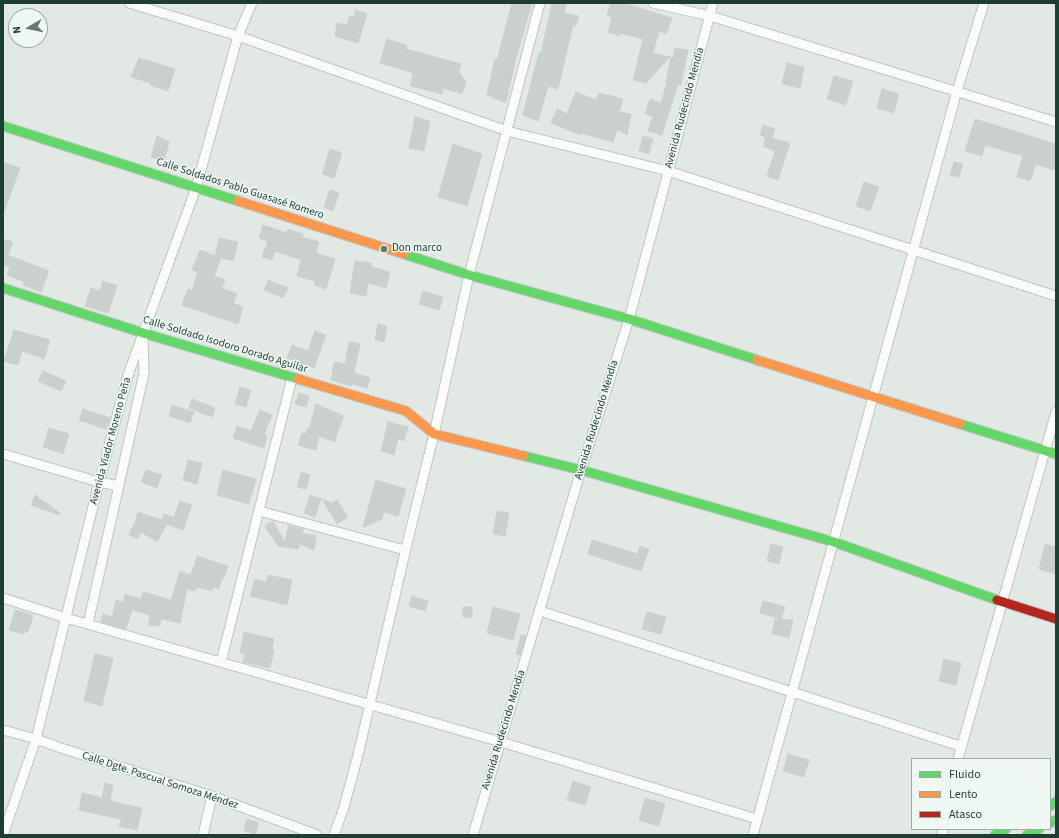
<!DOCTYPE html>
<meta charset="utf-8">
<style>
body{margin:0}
#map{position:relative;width:1059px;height:838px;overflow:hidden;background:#e2e9e5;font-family:"Source Sans 3",sans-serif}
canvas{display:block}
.frame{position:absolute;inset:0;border:4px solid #1e3d33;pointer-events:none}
.legend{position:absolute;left:911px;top:758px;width:140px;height:72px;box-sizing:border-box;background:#eff8f3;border:1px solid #9bada6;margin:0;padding:5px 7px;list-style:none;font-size:12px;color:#1e3d33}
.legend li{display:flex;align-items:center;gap:8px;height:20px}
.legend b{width:20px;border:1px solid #9bada6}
.north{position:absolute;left:8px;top:8px;width:40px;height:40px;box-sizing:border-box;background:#eff8f3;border:1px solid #9bada6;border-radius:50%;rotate:261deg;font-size:11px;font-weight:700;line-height:16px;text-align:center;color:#1e3d33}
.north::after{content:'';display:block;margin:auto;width:14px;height:18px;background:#637971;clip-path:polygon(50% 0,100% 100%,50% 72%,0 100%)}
</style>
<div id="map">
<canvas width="1059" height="838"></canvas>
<div class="frame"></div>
<ul class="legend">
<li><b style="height:5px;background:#63d668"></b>Fluido</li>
<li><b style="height:5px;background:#ff974d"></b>Lento</li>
<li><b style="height:5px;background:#b3261e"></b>Atasco</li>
</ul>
<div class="north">N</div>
</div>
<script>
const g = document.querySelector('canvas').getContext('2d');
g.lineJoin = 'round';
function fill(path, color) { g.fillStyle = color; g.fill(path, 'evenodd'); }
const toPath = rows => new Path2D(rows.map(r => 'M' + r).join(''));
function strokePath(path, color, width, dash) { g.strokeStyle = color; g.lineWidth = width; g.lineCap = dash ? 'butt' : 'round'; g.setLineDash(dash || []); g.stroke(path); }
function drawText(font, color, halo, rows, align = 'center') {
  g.font = font + ' "Source Sans 3",sans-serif'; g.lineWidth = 3; g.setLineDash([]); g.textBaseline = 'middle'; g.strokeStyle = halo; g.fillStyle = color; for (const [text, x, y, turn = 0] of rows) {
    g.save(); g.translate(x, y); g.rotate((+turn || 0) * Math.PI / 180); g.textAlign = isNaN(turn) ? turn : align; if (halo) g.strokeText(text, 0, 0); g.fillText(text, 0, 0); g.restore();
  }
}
const building = toPath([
 [512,3,532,3,515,62,506,103,487,95,495,59,497,60,512,3],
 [552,3,567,3,564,13,579,16,576,26,573,25,558,89,548,86,538,121,523,115,539,52,541,53,552,3],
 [611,3,623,3,672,18,666,34,659,31,653,53,670,57,646,83,633,80,643,39,620,33,620,36,608,32,612,17,607,15,611,3],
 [355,10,367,14,358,43,335,36,337,23,347,25,350,16,354,18,355,10],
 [387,39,407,45,406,49,461,64,459,72,466,82,462,94,443,88,442,94,410,86,413,73,380,63,387,39],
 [675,48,688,50,681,85,678,84,662,135,648,131,653,116,645,114,650,99,661,103,667,82,666,82,671,57,673,58,675,48],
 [139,58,175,69,168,91,150,85,151,83,131,77,139,58],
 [787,63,804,67,800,88,782,84,787,63],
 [834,76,853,81,846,105,827,99,834,76],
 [882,89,899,94,894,113,877,108,882,89],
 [576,92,596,100,599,93,623,99,619,112,631,114,627,135,617,129,613,142,581,133,580,135,551,123,557,109,567,114,576,92],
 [415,117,430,121,424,151,409,148,415,117],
 [975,119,1056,144,1056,171,1036,164,1030,181,1017,177,1023,156,985,145,982,156,965,151,975,119],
 [763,125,775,129,772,138,790,143,778,180,767,176,775,151,763,146,766,137,760,135,763,125],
 [157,136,169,142,164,162,151,157,157,136],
 [643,136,653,139,649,154,639,151,643,136],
 [453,144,482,154,467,206,438,197,453,144],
 [330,149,342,153,334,178,322,174,330,149],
 [3,162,20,168,4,212,3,212,3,162],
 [954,162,963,164,959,177,950,175,954,162],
 [864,182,879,187,870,211,856,206,864,182],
 [330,190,339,193,333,211,324,207,330,190],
 [263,225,287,233,288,229,303,234,302,237,319,242,316,253,335,259,326,289,314,285,315,281,297,276,301,260,275,251,272,260,262,257,268,241,259,238,263,225],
 [219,238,238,242,233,261,221,258,214,276,225,280,222,288,237,294,233,303,243,307,238,324,182,305,188,289,192,290,198,272,192,270,200,250,215,256,219,238],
 [3,239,13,242,8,255,49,271,41,292,23,285,24,282,7,275,10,267,5,265,3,266,3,239],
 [355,261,371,263,371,267,390,272,386,288,368,283,366,296,350,293,355,261],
 [268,280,288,288,283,298,264,290,268,280],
 [103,281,117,286,108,313,85,306,91,288,100,291,103,281],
 [423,291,443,297,439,310,419,304,423,291],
 [378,324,387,326,384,342,375,340,378,324],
 [14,330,50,340,44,359,22,351,18,365,4,361,14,330],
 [315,331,326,335,314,368,287,358,292,345,308,351,315,331],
 [349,342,360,344,354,373,370,378,367,388,352,384,351,386,331,380,334,362,345,364,349,342],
 [43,371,66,381,61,391,38,381,43,371],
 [240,387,251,390,246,407,235,404,240,387],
 [299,393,309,396,306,407,295,404,299,393],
 [192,399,215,408,212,417,189,408,192,399],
 [316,404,344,416,337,433,335,442,319,436,316,450,298,445,302,433,306,434,307,429,309,430,316,404],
 [172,405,194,412,190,423,169,416,172,405],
 [83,409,110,418,106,429,79,420,83,409],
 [260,410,272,415,264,435,267,436,264,448,233,438,237,426,251,431,260,410],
 [388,422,408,427,404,441,398,439,394,455,381,451,388,422],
 [49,428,69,434,63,454,43,447,49,428],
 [188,460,202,463,197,484,183,480,188,460],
 [146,470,162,475,157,488,141,482,146,470],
 [223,470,256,479,249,504,217,495,223,470],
 [301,472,310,475,306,489,297,487,301,472],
 [376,480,406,489,398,516,384,512,382,519,363,527,376,480],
 [35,495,60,513,59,515,31,505,35,495],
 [310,495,321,499,315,517,304,513,310,495],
 [322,499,332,503,337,500,348,517,337,524,322,499],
 [180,501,192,505,183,530,167,524,157,542,141,532,138,539,129,535,133,526,134,526,138,512,162,520,164,514,174,517,180,501],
 [497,511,509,513,505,536,493,534,497,511],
 [273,521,285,542,288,526,303,529,302,533,316,536,314,550,300,544,298,549,278,546,265,526,273,521],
 [592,540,637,554,640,546,649,549,641,571,588,554,592,540],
 [771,544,783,547,779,564,767,561,771,544],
 [1045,544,1056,547,1056,574,1039,569,1045,544],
 [197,556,228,566,224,578,222,578,219,589,213,587,212,591,197,587,195,591,187,589,180,623,161,619,160,626,148,625,150,615,132,610,126,629,101,622,103,614,112,617,116,600,123,602,125,594,141,599,143,592,171,600,180,571,191,575,197,556],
 [268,575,292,580,287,605,250,596,255,579,266,583,268,575],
 [412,596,428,601,425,611,409,606,412,596],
 [763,601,785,607,781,619,760,613,763,601],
 [463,607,472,607,472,618,463,617,463,607],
 [493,607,520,614,513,640,487,633,493,607],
 [15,610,33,615,29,630,23,634,9,630,15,610],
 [647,612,666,617,661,634,642,629,647,612],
 [775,619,793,620,789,638,772,634,775,619],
 [244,632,274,639,272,649,274,650,270,668,243,662,245,654,240,653,244,632],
 [521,635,526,636,520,655,516,654,521,635],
 [95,654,113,658,102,706,84,701,95,654],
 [944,659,961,663,956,685,939,681,944,659],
 [788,754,809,760,804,777,783,771,788,754],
 [573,781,591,787,585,805,567,800,573,781],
 [105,783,113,785,110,801,142,808,137,830,119,826,121,819,79,810,82,793,102,798,105,783],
 [645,798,665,804,659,826,639,820,645,798],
 [247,819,259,823,255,834,244,831,247,819]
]);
fill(building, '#c9d0cd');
strokePath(building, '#cbd2ce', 1);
const street = toPath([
 [129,3,238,36,507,131,668,171,1056,296],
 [653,3,710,16,1056,122],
 [3,454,99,482,119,486],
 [259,511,405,550],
 [3,598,66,618,501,742,757,819],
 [540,611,960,746],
 [88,624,144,373,143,339],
 [221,662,292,378],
 [3,730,36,739,58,747,212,796,317,835],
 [958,759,1056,412],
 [3,835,36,739,99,482,128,375,196,188,238,36,252,3],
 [203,835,212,796],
 [334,835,344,807,358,755,407,544,434,434,469,275,540,3],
 [473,835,581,470,629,319,713,3],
 [753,835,957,91,984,3],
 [942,835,943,829]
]);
const fast = toPath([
 [3,126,238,201],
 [404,254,469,275,629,319,757,360],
 [3,288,143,333,298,379],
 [960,424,1056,454],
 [524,456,581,470,834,542,997,600],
 [1050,806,1056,802],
 [1050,823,1056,820],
 [995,835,1006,829],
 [1027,835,1039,829]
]);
const slow = toPath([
 [238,201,404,254],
 [757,360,960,424],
 [298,379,406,411,434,434,524,456]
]);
const jam = toPath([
 [997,600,1056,619]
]);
strokePath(street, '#bfc6c2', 11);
strokePath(fast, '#bdc6c2', 11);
strokePath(slow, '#bdc6c2', 11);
strokePath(jam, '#bdc6c2', 11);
strokePath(street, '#fbfcfb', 9);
strokePath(fast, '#63d668', 9);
strokePath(slow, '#ff974d', 9);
strokePath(jam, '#b3261e', 9);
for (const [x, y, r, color] of [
 [384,249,4,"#637971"]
]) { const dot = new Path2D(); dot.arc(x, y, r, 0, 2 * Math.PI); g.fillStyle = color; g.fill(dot); strokePath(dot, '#eff8f3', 1.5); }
drawText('11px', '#1e3d33', '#eff8f3', [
 ["Avenida Rudecindo Mendía",685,108,-75],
 ["Calle Soldados Pablo Guasasé Romero",240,189,18],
 ["Calle Soldado Isodoro Dorado Aguilar",225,345,17],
 ["Avenida Rudecindo Mendía",597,420,-73],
 ["Avenida Viador Moreno Peña",111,441,-75],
 ["Avenida Rudecindo Mendía",504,730,-73],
 ["Calle Dgte. Pascual Somoza Méndez",160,781,18]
]);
drawText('11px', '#1e3d33', '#eff8f3', [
 ["Don marco",392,249]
], 'left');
</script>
